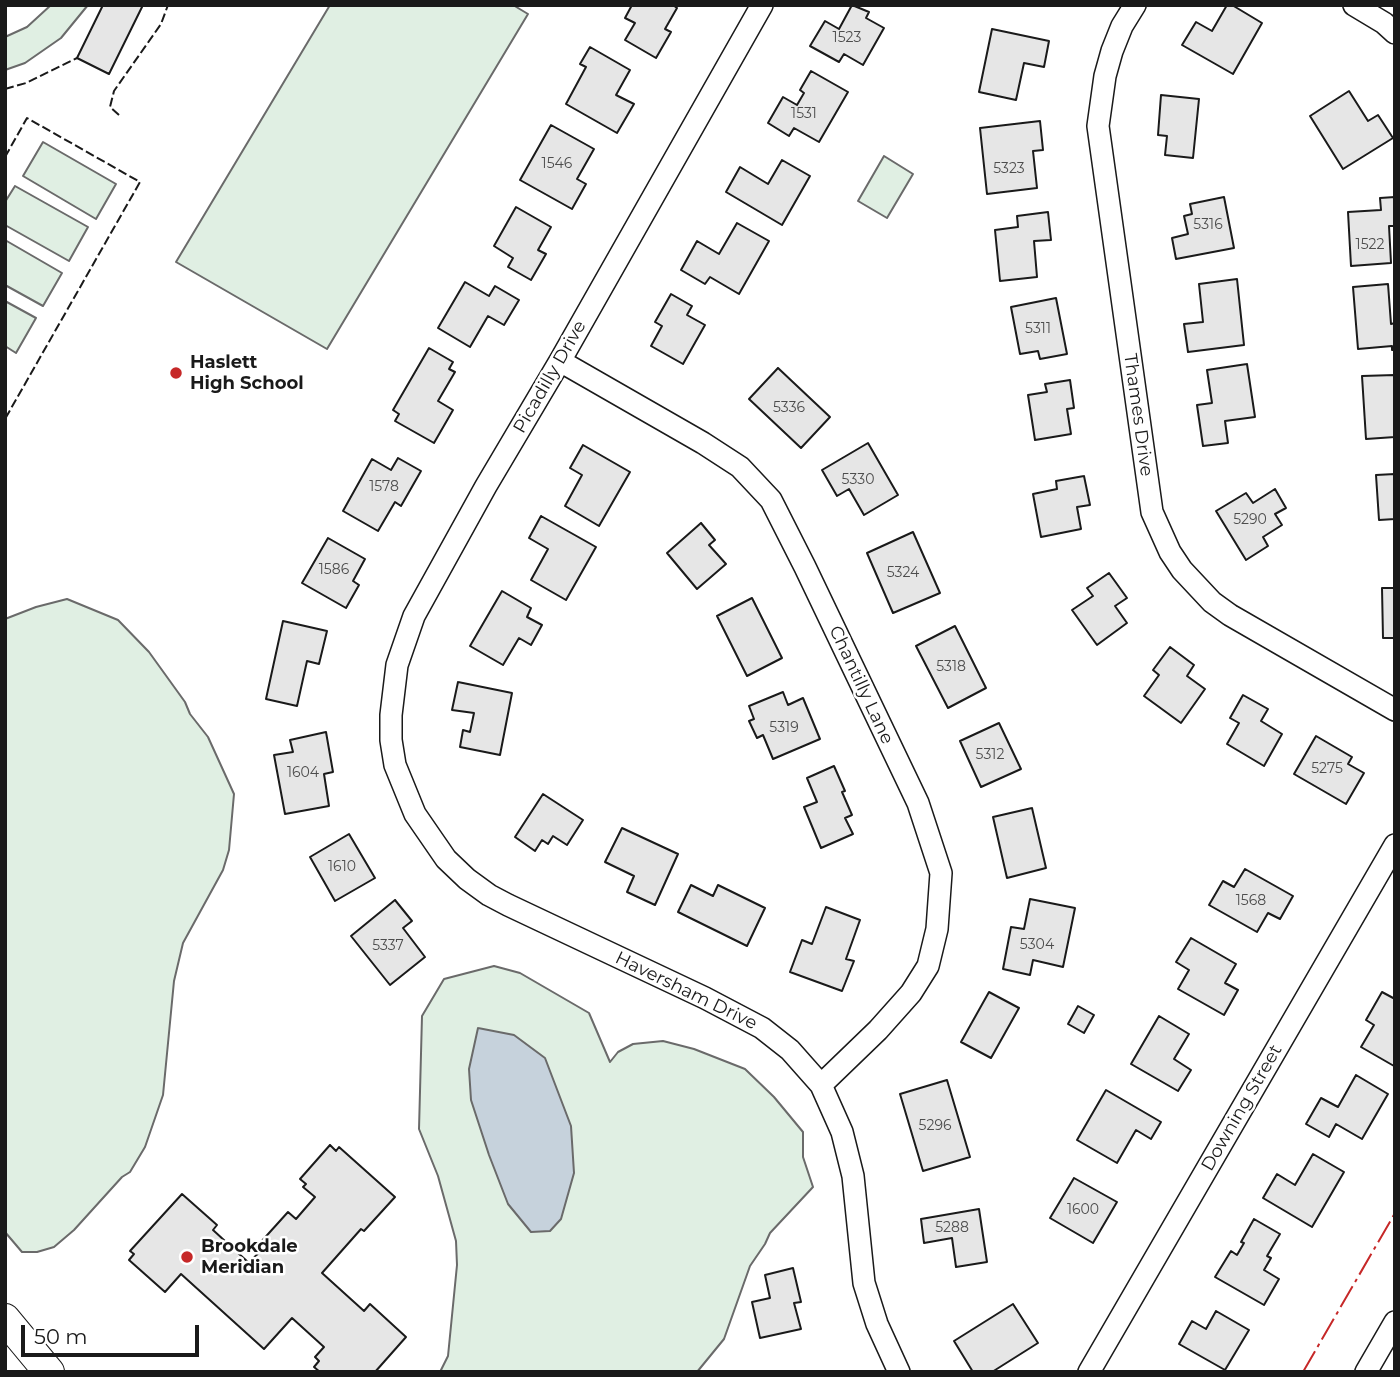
<!DOCTYPE html>
<style>
body{margin:0}
#map{position:relative;width:1400px;height:1377px;overflow:hidden;background:#fff;font-family:Montserrat,sans-serif}
canvas{display:block}
.frame{position:absolute;inset:0;border:7px solid #1a1a1a;pointer-events:none}
.scale{position:absolute;left:21px;top:1325px;width:178px;height:32px;box-sizing:border-box;border:4px solid #1a1a1a;border-top:0;padding-left:9px;font-size:21px;line-height:24px;white-space:nowrap;color:#1a1a1a;-webkit-text-stroke:5px #fff;paint-order:stroke}
</style>
<div id="map">
<canvas width="1400" height="1377"></canvas>
<div class="frame"></div>
<div class="scale">50 m</div>
</div>
<script>
const g = document.querySelector('canvas').getContext('2d');
g.lineJoin = 'round';
function fill(path, color) { g.fillStyle = color; g.fill(path, 'evenodd'); }
const toPath = rows => new Path2D(rows.map(r => 'M' + r).join(''));
function strokePath(path, color, width, dash) { g.strokeStyle = color; g.lineWidth = width; g.lineCap = dash ? 'butt' : 'round'; g.setLineDash(dash || []); g.stroke(path); }
function drawText(font, color, halo, rows, align = 'center') {
  g.font = font + ' Montserrat,sans-serif'; g.lineWidth = 5; g.setLineDash([]); g.textBaseline = 'middle'; g.strokeStyle = halo; g.fillStyle = color; for (const [text, x, y, turn = 0] of rows) {
    g.save(); g.translate(x, y); g.rotate((+turn || 0) * Math.PI / 180); g.textAlign = isNaN(turn) ? turn : align; if (halo) g.strokeText(text, 0, 0); g.fillText(text, 0, 0); g.restore();
  }
}
const green = toPath([
 [51,5,88,5,61,38,25,63,5,70,5,37,27,27,51,5],
 [330,5,513,5,528,14,327,349,176,262,330,5],
 [43,142,116,184,96,219,23,176,43,142],
 [884,156,913,174,887,218,858,201,884,156],
 [15,186,88,227,69,261,5,225,5,202,15,186],
 [5,240,62,273,43,306,5,285,5,240],
 [5,301,36,318,16,353,5,346,5,301],
 [67,599,118,620,149,652,185,702,190,714,208,737,234,794,229,850,223,870,183,943,174,981,163,1095,145,1147,130,1172,122,1177,74,1230,54,1247,37,1252,22,1252,5,1232,5,619,36,607,67,599],
 [494,966,520,973,589,1013,610,1062,618,1052,633,1044,663,1041,694,1049,745,1069,774,1097,803,1132,803,1157,813,1187,770,1233,765,1244,750,1266,724,1339,697,1372,440,1372,448,1356,457,1265,456,1241,438,1176,419,1129,422,1016,444,979,494,966]
]);
fill(green, '#e0efe3');
strokePath(green, '#6a6a6a', 2);
const water = toPath([
 [478,1028,514,1035,545,1058,571,1126,574,1173,561,1219,550,1231,531,1232,508,1204,489,1155,471,1100,469,1069,478,1028]
]);
fill(water, '#c6d2dc');
strokePath(water, '#6a6a6a', 2);
const building = toPath([
 [103,5,143,5,109,74,77,58,103,5],
 [632,5,673,5,677,8,665,29,671,32,656,58,625,40,635,23,625,18,632,5],
 [852,5,869,12,866,18,884,28,863,65,844,54,839,62,810,46,825,21,839,29,852,5],
 [1227,5,1232,5,1262,23,1233,74,1182,45,1196,22,1212,31,1227,5],
 [992,29,1049,41,1044,67,1024,63,1016,100,979,92,992,29],
 [590,47,630,70,616,95,634,104,617,133,566,104,586,67,580,64,590,47],
 [811,71,848,92,819,142,794,128,789,136,768,123,783,97,797,105,804,93,800,90,811,71],
 [1349,91,1368,121,1378,115,1393,138,1343,169,1310,116,1349,91],
 [1161,95,1199,99,1193,158,1165,155,1167,136,1158,135,1161,95],
 [1040,121,1043,150,1033,151,1037,188,987,194,980,128,1040,121],
 [551,125,594,149,577,179,586,184,572,209,520,180,551,125],
 [782,160,810,176,782,225,726,192,740,167,768,184,782,160],
 [1224,197,1234,248,1176,259,1172,238,1188,234,1184,216,1192,214,1190,204,1224,197],
 [1395,197,1395,226,1389,226,1391,263,1351,266,1348,212,1381,210,1380,198,1395,197],
 [516,207,551,227,538,250,546,254,531,280,508,267,513,258,494,246,516,207],
 [1048,212,1051,240,1034,241,1037,277,1000,281,995,230,1018,227,1017,216,1048,212],
 [737,223,769,241,739,294,710,277,705,284,681,270,697,241,719,254,737,223],
 [1237,279,1244,345,1188,352,1184,324,1203,322,1199,284,1237,279],
 [465,282,489,296,495,286,519,300,504,325,488,316,470,347,438,328,465,282],
 [1388,284,1391,324,1395,323,1395,350,1392,350,1392,346,1358,349,1353,287,1388,284],
 [671,294,692,306,687,315,705,325,683,364,651,346,662,326,655,322,671,294],
 [1056,298,1067,354,1040,359,1038,351,1020,354,1011,307,1056,298],
 [429,348,453,362,449,369,455,372,438,401,453,410,434,443,395,421,399,414,393,410,429,348],
 [1247,364,1255,417,1225,421,1228,443,1203,446,1197,405,1212,403,1207,370,1247,364],
 [778,368,830,417,801,448,749,399,778,368],
 [1395,375,1395,437,1366,439,1362,376,1395,375],
 [1070,380,1074,408,1067,409,1071,434,1035,440,1028,395,1047,392,1045,384,1070,380],
 [868,443,898,495,864,515,849,489,837,496,822,470,868,443],
 [583,445,630,472,599,526,565,506,582,475,570,468,583,445],
 [398,458,421,471,401,506,395,502,378,531,343,511,372,459,391,470,398,458],
 [1395,474,1395,519,1379,520,1376,475,1395,474],
 [1084,476,1090,505,1077,507,1081,529,1041,537,1033,494,1057,489,1056,481,1084,476],
 [1275,489,1286,508,1275,514,1282,525,1263,537,1268,546,1246,560,1216,511,1246,493,1253,503,1275,489],
 [541,516,596,547,566,600,531,580,548,549,529,538,541,516],
 [701,523,715,540,709,545,726,564,697,589,667,553,701,523],
 [913,532,940,593,893,613,867,553,913,532],
 [328,538,365,559,353,581,359,585,346,608,302,583,328,538],
 [1109,573,1127,598,1115,606,1127,623,1097,645,1072,610,1093,596,1087,588,1109,573],
 [1382,588,1395,588,1395,638,1383,638,1382,588],
 [502,591,531,608,527,617,542,625,531,645,519,638,503,665,470,646,502,591],
 [752,598,782,658,747,676,717,616,752,598],
 [283,621,327,631,319,664,307,661,297,706,266,699,283,621],
 [955,626,986,688,948,708,916,646,955,626],
 [1170,647,1194,665,1187,676,1205,689,1181,723,1144,696,1159,675,1153,670,1170,647],
 [458,682,512,693,500,755,460,747,463,730,470,732,474,713,452,710,458,682],
 [783,692,788,705,803,698,820,739,773,759,763,735,757,738,749,721,754,719,749,706,783,692],
 [1243,695,1268,709,1261,721,1282,734,1264,766,1227,744,1239,723,1230,718,1243,695],
 [999,723,1021,769,981,787,960,741,999,723],
 [326,732,333,772,324,774,329,806,285,814,274,755,293,752,290,740,326,732],
 [1316,736,1352,757,1348,764,1364,773,1346,804,1294,774,1316,736],
 [834,766,845,791,842,792,852,815,845,818,853,834,821,848,804,807,817,802,807,778,834,766],
 [543,794,583,820,567,845,553,836,548,844,542,840,535,851,515,837,543,794],
 [1032,808,1046,868,1007,878,993,817,1032,808],
 [622,828,678,854,655,905,627,892,634,876,605,862,622,828],
 [349,834,375,878,335,901,310,857,349,834],
 [1245,869,1293,896,1280,919,1268,913,1257,932,1209,905,1223,881,1234,887,1245,869],
 [691,885,713,896,718,885,765,908,747,946,678,912,691,885],
 [1030,899,1075,908,1063,967,1033,960,1030,975,1003,969,1011,927,1024,929,1030,899],
 [395,900,412,921,403,928,425,957,390,985,351,936,395,900],
 [826,907,860,920,846,959,854,961,842,991,790,972,802,940,812,944,826,907],
 [1191,938,1236,964,1225,983,1238,990,1224,1015,1178,989,1189,970,1176,962,1191,938],
 [989,992,1019,1008,991,1058,961,1042,989,992],
 [1382,992,1395,999,1394,1066,1361,1047,1374,1025,1366,1020,1382,992],
 [1078,1006,1094,1015,1084,1033,1068,1024,1078,1006],
 [1159,1016,1189,1034,1174,1059,1191,1070,1178,1091,1131,1064,1159,1016],
 [1356,1075,1388,1094,1362,1139,1336,1124,1329,1137,1306,1124,1321,1098,1338,1107,1356,1075],
 [947,1080,970,1157,923,1171,900,1094,947,1080],
 [1106,1090,1161,1122,1151,1139,1136,1130,1117,1163,1077,1140,1106,1090],
 [330,1145,336,1151,339,1147,395,1197,364,1231,361,1229,322,1273,364,1311,370,1304,406,1337,375,1372,320,1372,314,1367,319,1361,315,1357,324,1347,292,1318,264,1349,181,1274,165,1292,129,1260,134,1254,130,1251,182,1194,217,1225,213,1230,249,1263,264,1247,260,1243,288,1212,296,1219,315,1197,303,1187,306,1184,300,1179,330,1145],
 [1313,1154,1344,1172,1312,1227,1263,1198,1277,1174,1295,1185,1313,1154],
 [1074,1178,1117,1202,1093,1243,1050,1218,1074,1178],
 [979,1209,987,1262,956,1267,952,1238,924,1243,921,1219,979,1209],
 [1254,1219,1280,1234,1267,1256,1271,1258,1264,1270,1279,1279,1264,1305,1215,1277,1231,1251,1237,1255,1244,1243,1241,1242,1254,1219],
 [793,1268,801,1302,794,1303,801,1329,760,1338,752,1302,770,1298,765,1275,793,1268],
 [1013,1304,1038,1343,992,1372,973,1372,954,1341,1013,1304],
 [1216,1311,1249,1330,1225,1370,1179,1344,1192,1321,1206,1329,1216,1311]
]);
fill(building, '#e6e6e6');
strokePath(building, '#1a1a1a', 2);
const minor = toPath([
 [762,5,560,361,486,486,414,616,397,665,391,715,391,740,395,765,415,814,446,859,467,879,489,895,508,905,705,998,762,1028,790,1050,821,1085,842,1132,853,1176,864,1283,877,1324,899,1372],
 [1135,5,1122,26,1112,51,1105,76,1098,126,1152,512,1170,552,1182,570,1212,602,1230,615,1395,710],
 [1354,5,1384,23,1395,33],
 [560,361,703,443,740,467,771,500,805,567,918,803,941,873,937,929,928,966,911,993,878,1030,821,1085],
 [1089,1372,1395,845],
 [1366,1372,1395,1322]
]);
const secondary = toPath([
 [5,1319,49,1372]
]);
strokePath(minor, '#1a1a1a', 24);
strokePath(secondary, '#1a1a1a', 32);
strokePath(minor, '#fff', 21);
strokePath(secondary, '#fff', 30);
strokePath(toPath([
 [5,89,26,83,77,58],
 [119,115,110,107,114,91,161,24,168,5],
 [5,157,27,118,140,182,5,419]
]), '#1a1a1a', 2, [9, 3.5]);
strokePath(toPath([
 [1303,1372,1395,1213]
]), '#c62828', 2, [24, 5, 3.5, 5]);
for (const [x, y, r, color] of [
 [176,373,7,"#c62828"],
 [187,1257,7,"#c62828"]
]) { const dot = new Path2D(); dot.arc(x, y, r, 0, 2 * Math.PI); g.fillStyle = color; g.fill(dot); strokePath(dot, '#fff', 2.5); }
drawText('14px', '#4d4d4d', null, [
 ["1523",847,38],
 ["1531",804,114],
 ["1546",557,164],
 ["5323",1009,169],
 ["5316",1208,225],
 ["1522",1370,245],
 ["5311",1038,329],
 ["5336",789,408],
 ["5330",858,480],
 ["1578",384,487],
 ["5290",1250,520],
 ["1586",334,570],
 ["5324",903,573],
 ["5318",951,667],
 ["5319",784,728],
 ["5312",990,755],
 ["5275",1327,769],
 ["1604",303,773],
 ["1610",342,867],
 ["1568",1251,901],
 ["5304",1037,945],
 ["5337",388,946],
 ["5296",935,1126],
 ["1600",1083,1210],
 ["5288",952,1228]
]);
drawText('bold 18px', '#1a1a1a', '#fff', [
 ["Haslett",190,363],
 ["High School",190,384],
 ["Brookdale",201,1247],
 ["Meridian",201,1268]
], 'left');
drawText('18px', '#1a1a1a', '#fff', [
 ["Picadilly Drive",550,377,-60],
 ["Thames Drive",1138,415,82],
 ["Chantilly Lane",861,685,65],
 ["Haversham Drive",686,991,26],
 ["Downing Street",1242,1108,-60]
]);
</script>
